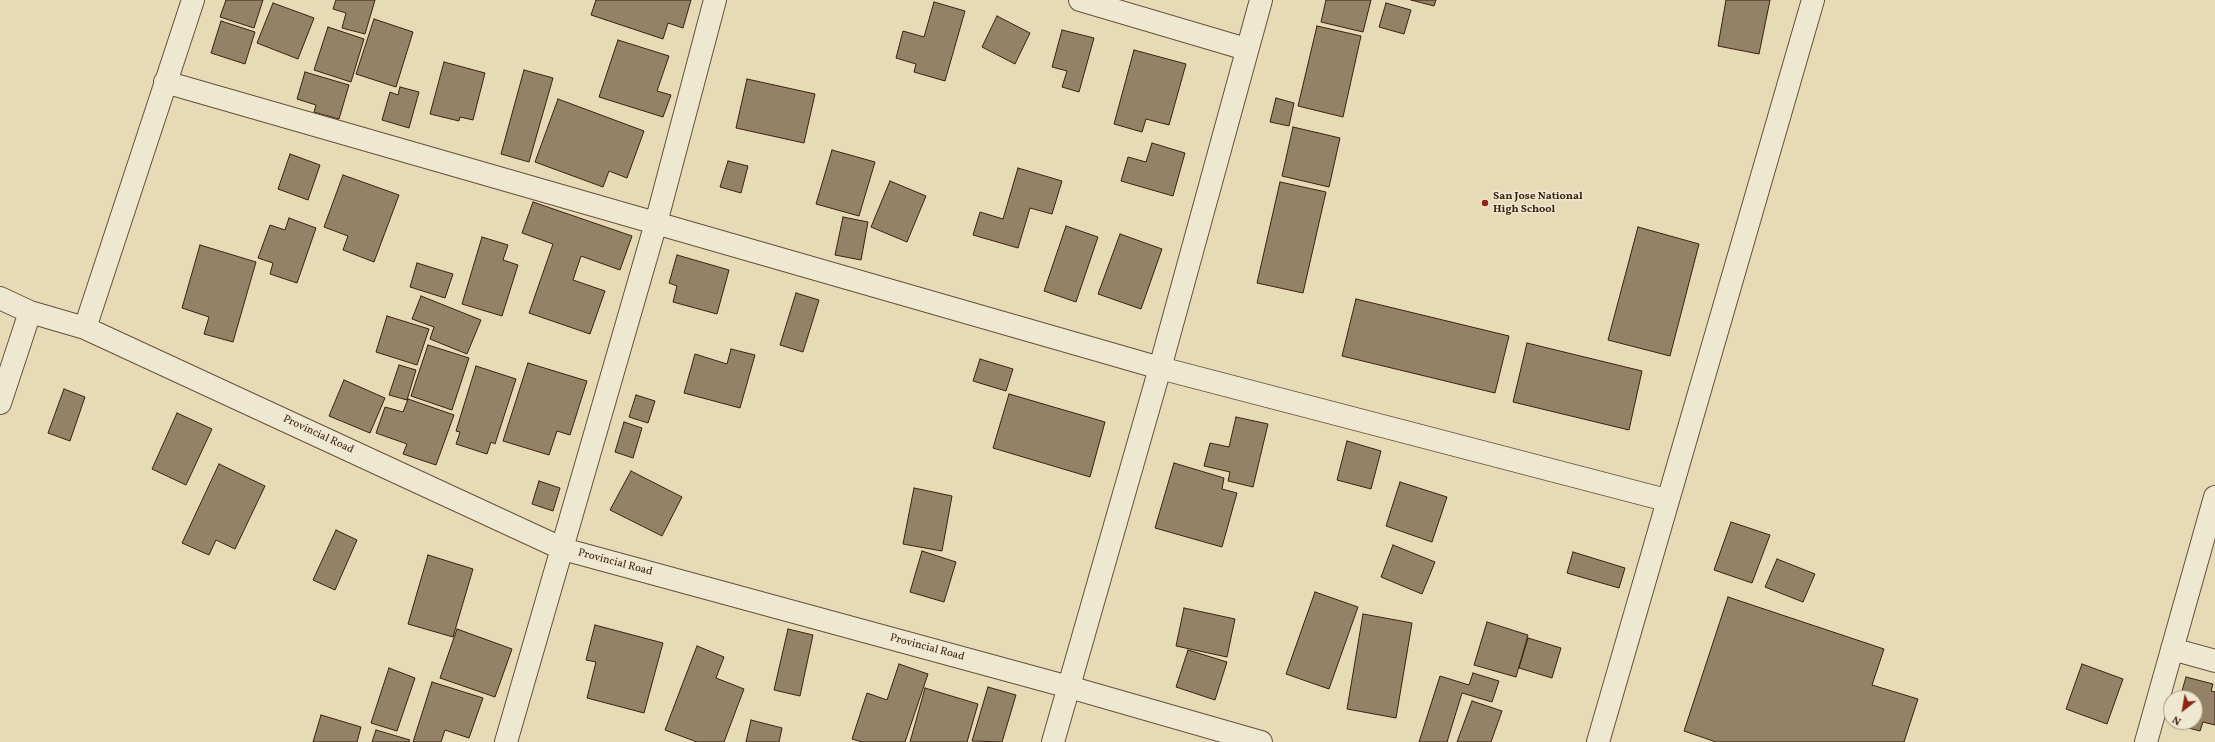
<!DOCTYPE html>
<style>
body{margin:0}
#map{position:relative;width:2215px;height:742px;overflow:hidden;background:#e7dbb7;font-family:Vollkorn,serif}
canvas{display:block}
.north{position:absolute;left:2163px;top:690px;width:40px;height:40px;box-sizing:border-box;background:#efe8d0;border:1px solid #a79883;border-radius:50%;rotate:211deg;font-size:11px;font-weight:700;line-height:16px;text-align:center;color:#3b2110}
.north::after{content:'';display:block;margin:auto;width:14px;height:18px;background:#8f2418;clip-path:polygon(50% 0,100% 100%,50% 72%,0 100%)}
</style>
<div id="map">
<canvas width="2215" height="742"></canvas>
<div class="north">N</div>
</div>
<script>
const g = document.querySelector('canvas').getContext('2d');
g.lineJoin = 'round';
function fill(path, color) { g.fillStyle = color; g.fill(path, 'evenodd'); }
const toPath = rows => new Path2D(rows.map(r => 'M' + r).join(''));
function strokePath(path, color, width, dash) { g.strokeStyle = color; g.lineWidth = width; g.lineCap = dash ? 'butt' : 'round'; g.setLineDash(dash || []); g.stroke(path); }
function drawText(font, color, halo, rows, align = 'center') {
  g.font = font + ' Vollkorn,serif'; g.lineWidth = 3; g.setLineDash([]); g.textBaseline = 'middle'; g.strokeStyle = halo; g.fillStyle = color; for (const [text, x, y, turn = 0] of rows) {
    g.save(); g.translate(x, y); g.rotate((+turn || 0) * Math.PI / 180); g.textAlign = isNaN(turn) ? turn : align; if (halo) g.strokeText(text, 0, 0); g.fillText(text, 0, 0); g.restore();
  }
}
const building = toPath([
 [226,0,263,0,254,28,220,17,226,0],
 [336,0,375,0,365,34,342,28,346,13,333,9,336,0],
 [596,0,691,0,683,28,668,23,663,39,591,15,596,0],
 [1326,0,1371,0,1363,32,1321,22,1326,0],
 [1411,0,1436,0,1434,6,1411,0],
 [1726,0,1770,0,1759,54,1718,46,1726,0],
 [934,2,965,11,945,81,914,72,916,64,896,58,903,31,924,37,934,2],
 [273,3,314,18,298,59,257,43,273,3],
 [1386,3,1411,10,1404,34,1379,27,1386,3],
 [997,16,1030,33,1015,64,982,47,997,16],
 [374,19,413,32,396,87,356,74,374,19],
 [221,21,255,32,245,64,211,53,221,21],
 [1317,26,1361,36,1343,117,1298,106,1317,26],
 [328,27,364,39,351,82,314,70,328,27],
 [1062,30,1094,38,1079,92,1062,87,1067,71,1052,67,1062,30],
 [618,40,669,56,657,91,671,95,663,117,599,97,618,40],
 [1134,50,1186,64,1169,125,1146,119,1142,132,1114,124,1134,50],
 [444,62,485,73,473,120,460,117,459,121,430,114,444,62],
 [524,70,553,78,529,162,501,154,524,70],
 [305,72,349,85,339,119,314,112,316,105,297,99,305,72],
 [747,79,815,94,804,143,736,128,747,79],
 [400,87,419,92,409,128,382,120,390,92,398,95,400,87],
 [1276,98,1294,103,1289,126,1270,122,1276,98],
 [558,99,644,131,627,178,609,171,603,187,535,162,558,99],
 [1293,127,1340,138,1329,187,1282,176,1293,127],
 [1152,143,1185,153,1173,196,1121,181,1128,157,1146,162,1152,143],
 [832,150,875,162,859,216,816,204,832,150],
 [290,154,320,165,308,200,278,189,290,154],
 [728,161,748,166,741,193,720,187,728,161],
 [1018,168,1062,181,1052,214,1030,208,1018,248,973,235,980,212,1003,219,1018,168],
 [343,175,399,195,374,262,343,250,348,236,324,227,343,175],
 [890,181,926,196,907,242,871,227,890,181],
 [1280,182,1326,192,1303,293,1257,283,1280,182],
 [533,202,632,236,620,270,581,256,573,280,605,291,590,334,529,313,553,244,522,233,533,202],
 [843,217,868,222,861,260,835,255,843,217],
 [289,218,316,228,297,283,270,274,273,263,258,258,270,225,285,230,289,218],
 [1066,226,1098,237,1076,302,1044,291,1066,226],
 [1638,227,1699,244,1670,356,1608,340,1638,227],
 [1120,234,1162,249,1141,309,1098,294,1120,234],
 [482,237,508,245,503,260,518,265,502,316,462,304,482,237],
 [200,245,256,262,233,342,204,334,209,317,182,308,200,245],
 [677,255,729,270,717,314,673,302,677,286,669,283,677,255],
 [417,263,453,274,445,298,410,287,417,263],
 [796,293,819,300,803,352,780,345,796,293],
 [421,296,481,320,467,354,430,339,434,327,412,319,421,296],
 [1356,299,1509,336,1495,393,1342,356,1356,299],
 [387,316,429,329,417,365,376,352,387,316],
 [1527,343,1642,371,1629,430,1513,402,1527,343],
 [428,345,469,358,452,410,411,396,428,345],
 [731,349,755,355,740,408,684,393,695,354,727,364,731,349],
 [980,359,1013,369,1006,391,973,381,980,359],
 [528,363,587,381,570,435,557,431,549,455,503,441,528,363],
 [399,365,416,370,407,400,389,395,399,365],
 [476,366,516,379,495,444,491,442,487,454,456,444,460,432,456,431,476,366],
 [344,380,385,398,370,433,329,416,344,380],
 [64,389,85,397,70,441,48,433,64,389],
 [1009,394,1105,422,1090,477,993,448,1009,394],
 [636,395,655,401,648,423,629,417,636,395],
 [408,399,454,415,436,465,403,454,407,444,376,433,385,407,403,412,408,399],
 [177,413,212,429,186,485,152,469,177,413],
 [1236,417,1268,424,1253,487,1228,481,1230,472,1204,466,1210,443,1229,447,1236,417],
 [624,422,642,428,633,458,615,452,624,422],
 [1347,441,1381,451,1371,489,1337,480,1347,441],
 [1174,463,1224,478,1222,489,1237,493,1222,547,1155,528,1174,463],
 [219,464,265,486,235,549,216,540,209,555,182,543,219,464],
 [631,471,682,497,662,536,610,510,631,471],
 [539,481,560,488,553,511,532,504,539,481],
 [1400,482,1447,497,1432,542,1386,526,1400,482],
 [914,488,952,496,942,551,903,544,914,488],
 [1731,522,1770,535,1752,583,1714,570,1731,522],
 [336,530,357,540,335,590,313,580,336,530],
 [1393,545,1435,562,1422,594,1381,577,1393,545],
 [922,551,956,562,944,602,910,592,922,551],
 [1573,552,1625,568,1619,588,1567,573,1573,552],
 [428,555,473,569,453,637,408,624,428,555],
 [1777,559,1815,574,1803,602,1765,587,1777,559],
 [1315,592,1358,607,1329,689,1286,674,1315,592],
 [1728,597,1884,649,1872,685,1918,699,1904,742,1716,742,1684,731,1728,597],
 [1184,608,1235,619,1227,657,1176,646,1184,608],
 [1363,614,1412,623,1396,718,1347,709,1363,614],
 [1487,622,1528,635,1516,677,1474,665,1487,622],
 [595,625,663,643,644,713,587,698,596,662,586,660,595,625],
 [457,629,512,649,495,697,440,678,457,629],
 [788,629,813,635,800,696,774,690,788,629],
 [1528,638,1561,648,1552,678,1519,668,1528,638],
 [697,646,724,657,716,678,744,689,724,742,697,742,665,730,697,646],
 [1188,650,1227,662,1215,700,1176,687,1188,650],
 [899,664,928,674,905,742,862,742,852,739,867,693,887,700,899,664],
 [2082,664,2123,679,2107,724,2066,709,2082,664],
 [389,668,415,678,397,731,371,723,389,668],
 [1473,673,1499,681,1492,702,1462,693,1447,742,1419,742,1440,676,1469,685,1473,673],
 [2186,677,2213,684,2211,691,2215,692,2215,725,2203,722,2200,731,2173,724,2174,722,2195,722,2195,698,2180,698,2186,677],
 [432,682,483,698,469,738,445,730,441,742,413,742,432,682],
 [988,687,1016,695,1002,742,972,741,988,687],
 [925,688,978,704,967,742,910,742,925,688],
 [1472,701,1502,711,1491,742,1457,742,1472,701],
 [321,715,361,727,357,742,313,742,321,715],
 [751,720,782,728,779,742,746,742,751,720],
 [376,730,410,740,409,742,372,742,376,730]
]);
fill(building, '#948267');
strokePath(building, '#3b2110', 1);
const street = toPath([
 [1080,0,1246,49],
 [165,82,1160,368,1666,500],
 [0,298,30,312,85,328,563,549,1069,687,1261,742],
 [85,328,193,0],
 [0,403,30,312],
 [2172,649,2215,661],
 [506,742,656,223,715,0],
 [1053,742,1160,368,1261,0],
 [1598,742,1813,0],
 [2146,742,2215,497]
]);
strokePath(street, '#66503a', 24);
strokePath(street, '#efe8d0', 22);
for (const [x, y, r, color] of [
 [1485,203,4,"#8f2418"]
]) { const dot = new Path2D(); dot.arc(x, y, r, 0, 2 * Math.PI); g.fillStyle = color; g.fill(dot); strokePath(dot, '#efe8d0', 1.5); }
drawText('bold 11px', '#3b2110', '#efe8d0', [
 ["San Jose National",1493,197],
 ["High School",1493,210]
], 'left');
drawText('11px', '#3b2110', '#efe8d0', [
 ["Provincial Road",318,435,25],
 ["Provincial Road",615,563,15],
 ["Provincial Road",927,648,15]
]);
</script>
